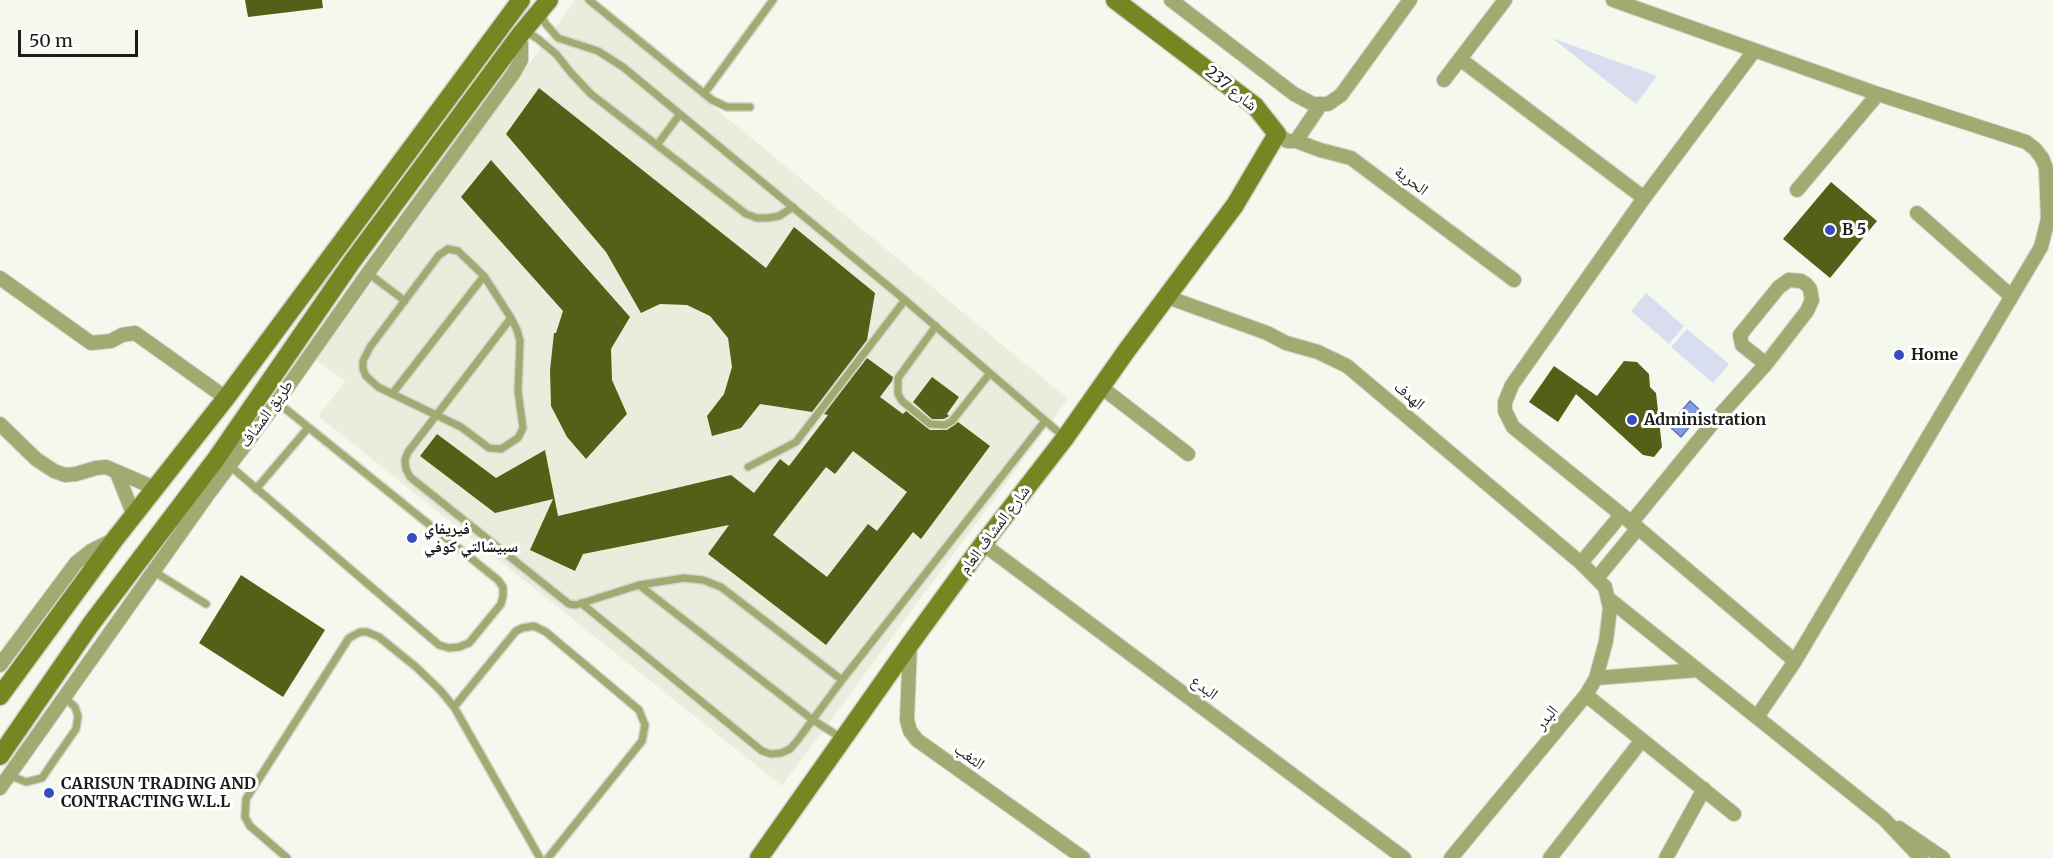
<!DOCTYPE html>
<meta charset="utf-8">
<style>
body{margin:0}
#map{position:relative;width:2053px;height:858px;overflow:hidden;background:#f5f8ed;font-family:Merriweather,serif}
canvas{display:block}
.scale{position:absolute;left:18px;top:30px;width:120px;height:27px;box-sizing:border-box;border:3px solid #1c1d1a;border-top:0;padding-left:8px;font-size:18px;line-height:21px;white-space:nowrap;color:#1c1d1a;-webkit-text-stroke:4px #fff;paint-order:stroke}
</style>
<div id="map">
<canvas width="2053" height="858"></canvas>
<div class="scale">50 m</div>
</div>
<script>
const g = document.querySelector('canvas').getContext('2d');
g.lineJoin = 'round';
function fill(path, color) { g.fillStyle = color; g.fill(path, 'evenodd'); }
const toPath = rows => new Path2D(rows.map(r => 'M' + r).join(''));
function strokePath(path, color, width, dash) { g.strokeStyle = color; g.lineWidth = width; g.lineCap = dash ? 'butt' : 'round'; g.setLineDash(dash || []); g.stroke(path); }
function drawText(font, color, halo, rows, align = 'center') {
  g.font = font + ' Merriweather,"Noto Naskh Arabic",serif'; g.lineWidth = 6; g.setLineDash([]); g.textBaseline = 'middle'; g.strokeStyle = halo; g.fillStyle = color; for (const [text, x, y, turn = 0] of rows) {
    g.save(); g.translate(x, y); g.rotate((+turn || 0) * Math.PI / 180); g.textAlign = isNaN(turn) ? turn : align; if (halo) g.strokeText(text, 0, 0); g.fillText(text, 0, 0); g.restore();
  }
}
fill(toPath([
 [575,0,584,0,1068,399,782,786,318,416,345,381,316,360]
]), '#e9eedc');
fill(toPath([
 [1552,38,1657,76,1636,104],
 [1646,293,1684,326,1669,344,1631,311],
 [1687,329,1729,364,1713,383,1671,347]
]), '#d8deef');
const water = toPath([
 [1690,401,1702,412,1681,437,1669,426,1690,401]
]);
fill(water, '#849bea');
strokePath(water, '#6575ac', 1.5);
fill(toPath([
 [245,0,322,0,323,8,248,17],
 [539,88,766,268,794,227,875,293,867,340,812,412,760,404,741,428,712,436,707,416,724,394,732,367,728,338,710,316,687,305,660,304,641,313,606,252,506,134],
 [491,160,630,317,611,349,612,380,627,414,586,459,567,437,551,406,550,370,554,333,556,333,563,311,461,197],
 [1831,182,1877,221,1830,278,1783,239],
 [867,358,893,377,892,381,880,397,903,414,906,411,930,430,947,430,958,422,990,446,921,539,913,532,826,645,708,554,729,525,583,554,575,571,530,550,553,499,495,513,420,456,437,434,496,478,545,450,558,516,731,475,754,493,780,459,789,466,828,415,824,414],
 [853,451,907,492,877,531,868,524,827,577,773,535,826,467,835,474],
 [1624,361,1637,362,1649,374,1650,387,1656,393,1662,447,1654,457,1643,455,1576,394,1558,422,1529,402,1554,366,1597,396],
 [932,377,959,397,947,414,949,416,944,419,932,419,913,402],
 [241,575,325,630,283,697,199,643]
]), '#546017');
const lane = toPath([
 [589,0,712,100,727,107,750,107],
 [541,14,545,23,558,38,598,51,623,67,905,300,1063,436],
 [524,30,538,39,556,54,572,74,591,94,746,214,757,218,768,218,779,216,793,207],
 [704,94,773,0],
 [657,145,680,114],
 [448,249,458,251,484,276,511,318,517,330,520,341,518,391,523,428,518,438,501,449,489,448,461,427,378,387,366,376,363,369,363,361,370,347,439,255,448,249],
 [368,273,405,301],
 [511,318,408,452,405,460,406,469,410,477,569,604,576,605,639,585,684,578,703,580,721,587,842,680],
 [936,326,898,378,898,394,902,401,930,424,945,425,952,421,990,373],
 [392,394,484,276],
 [229,465,439,645,449,648,459,647,469,643,501,604,503,596,503,587,498,580,277,402],
 [748,467,796,442,905,300],
 [256,489,308,428],
 [153,571,206,604],
 [639,585,813,720,843,739],
 [581,603,762,751,771,754,781,753,790,749,797,741,842,680,1045,421],
 [454,707,516,631,522,628,534,626,546,632,639,710,645,725,642,741,548,858],
 [9,775,26,782,42,778,55,759,76,729,78,716,75,707,64,697],
 [287,858,250,826,245,817,246,799,349,638,360,632,367,632,379,637,416,667,440,690,454,707,540,858]
]);
const street = toPath([
 [1171,0,1294,94,1313,104,1328,104,1341,95,1410,0],
 [1613,0,1878,94,2026,142,2035,149,2042,158,2046,168,2048,219,2041,247,1795,661,1757,717],
 [1754,51,1644,198,1512,385,1505,402,1505,411,1513,427,1638,528,1795,661],
 [1460,59,1644,198],
 [1444,80,1505,0],
 [1277,134,1287,141,1296,141,1320,150,1351,158,1514,280],
 [1296,141,1321,104],
 [1797,190,1878,94],
 [1917,213,2011,296],
 [0,278,91,343,111,341,122,335,135,333,226,398],
 [1789,280,1801,281,1806,284,1810,289,1812,300,1807,311,1766,364,1742,345,1740,335,1779,287,1789,280],
 [1167,297,1267,333,1286,343,1318,352,1347,366,1581,563,1605,587,1610,608,1606,641,1596,678,1586,695,1451,858],
 [1101,387,1188,454],
 [0,424,36,459,54,471,65,475,76,474,96,468,106,467,155,488],
 [117,473,134,516],
 [1631,523,1712,424,1766,364],
 [983,544,1404,858],
 [1581,563,1621,515],
 [1597,578,1638,528],
 [1609,599,1884,819,1921,858],
 [910,644,907,720,910,731,917,740,1083,858],
 [0,665,76,563,91,551,115,539],
 [1596,678,1698,670],
 [1586,695,1734,814],
 [0,788,209,493,277,402,368,273,513,74,521,60,521,44,519,36],
 [1899,828,1943,858],
 [1550,858,1642,740],
 [1666,858,1704,789]
]);
const secondary = toPath([
 [0,696,115,539,226,398,521,0],
 [0,756,91,624,216,459,351,263,519,36,549,0],
 [759,858,910,644,983,544,1065,438,1127,350,1235,205,1277,134,1255,106,1115,0]
]);
strokePath(lane, '#d2d5cb', 10);
strokePath(street, '#d2d5cb', 16);
strokePath(secondary, '#d2d5cb', 21);
strokePath(lane, '#9fab71', 7);
strokePath(street, '#9fab71', 14);
strokePath(secondary, '#768623', 18);
for (const [x, y, r, color] of [
 [1830,230,6,"#394cbf"],
 [1899,355,6,"#394cbf"],
 [1632,420,6,"#394cbf"],
 [412,538,6,"#394cbf"],
 [49,793,6,"#394cbf"]
]) { const dot = new Path2D(); dot.arc(x, y, r, 0, 2 * Math.PI); g.fillStyle = color; g.fill(dot); strokePath(dot, '#fff', 2); }
drawText('16px', '#1c1d1a', '#fff', [
 ["شارع 237",1231,89,39],
 ["الحرية",1411,181,37],
 ["الهدف",1409,396,40],
 ["طريق المشاف",267,414,-54],
 ["شارع المشاف العام",995,530,-53],
 ["البدع",1204,688,37],
 ["البدر",1547,718,-50],
 ["الثغب",969,757,35]
]);
drawText('bold 16px', '#1c1d1a', '#fff', [
 ["B 5",1842,230],
 ["Home",1911,355],
 ["Administration",1644,420],
 ["فيريفاي",424,529],
 ["سبيشالتي كوفي",424,547],
 ["CARISUN TRADING AND",61,784],
 ["CONTRACTING W.L.L",61,802]
], 'left');
</script>
